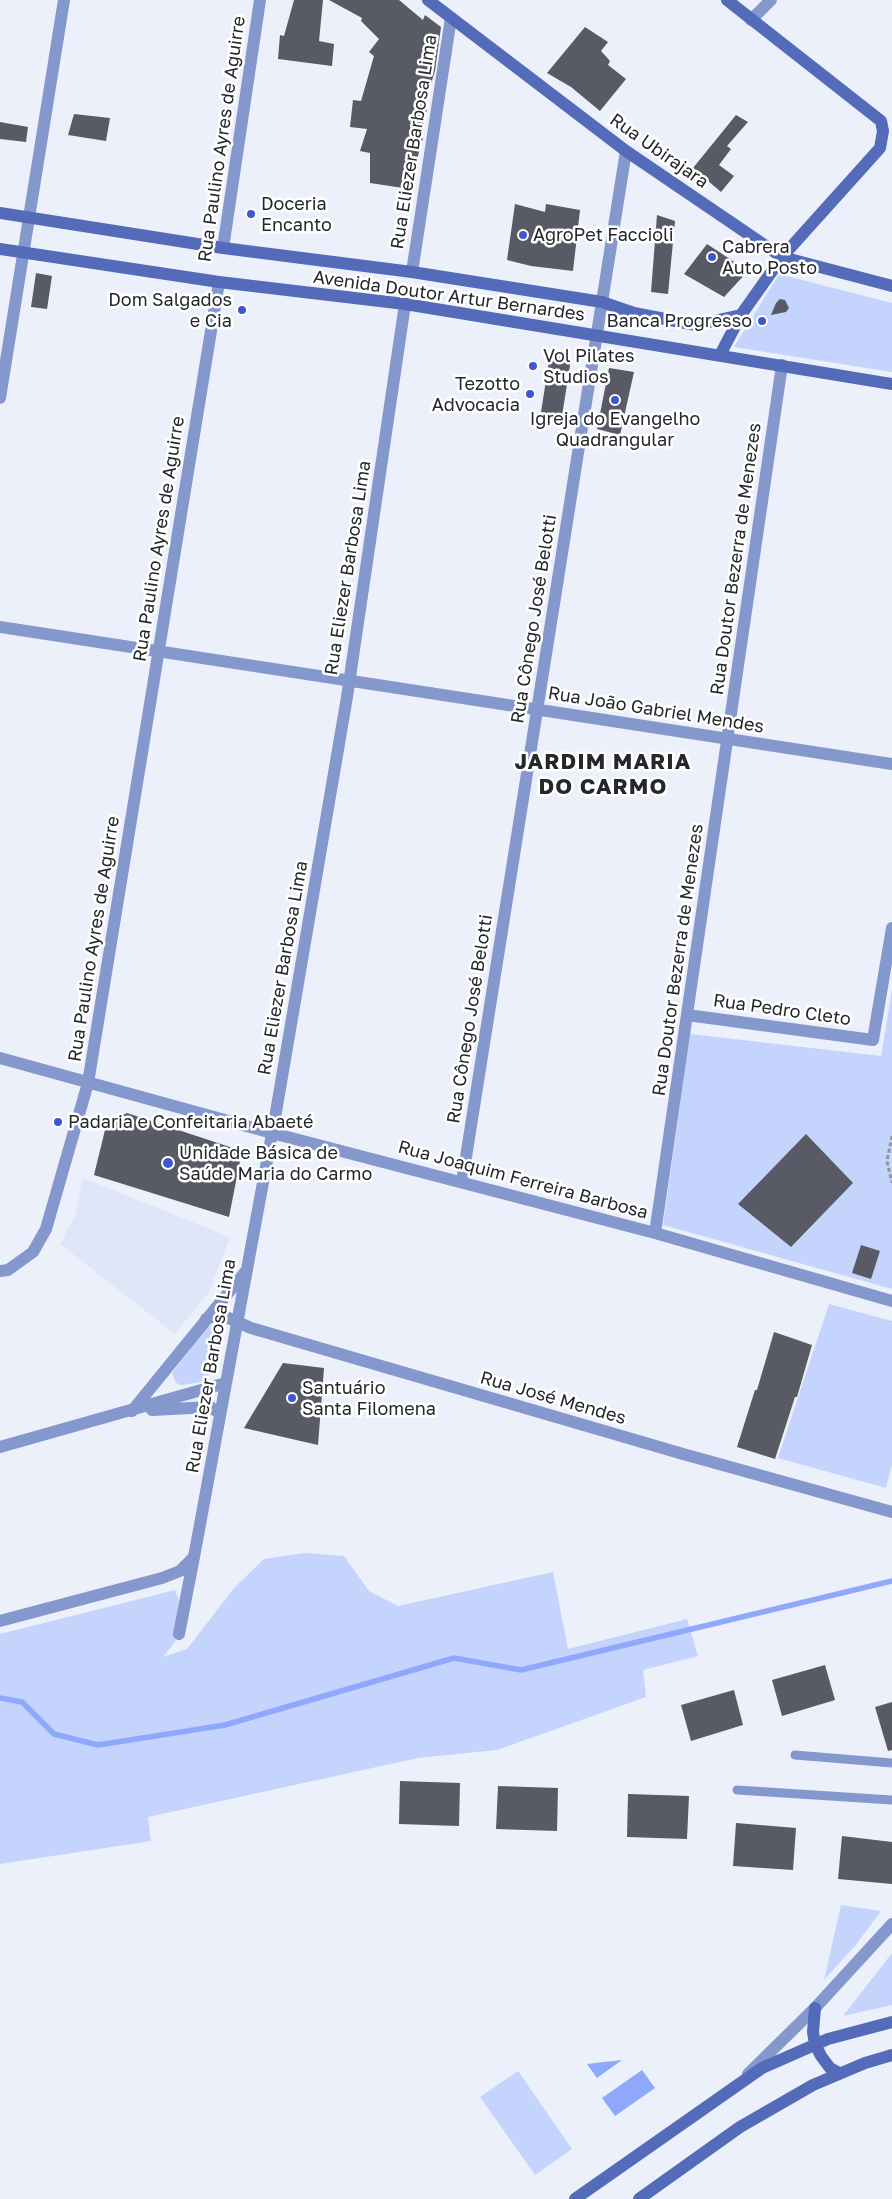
<!DOCTYPE html>
<meta charset="utf-8">
<style>
body{margin:0}
canvas{display:block;background:#ebf0fb}
</style>
<canvas width="892" height="2199"></canvas>
<script>
const g = document.querySelector('canvas').getContext('2d');
g.lineJoin = 'round';
function fill(path, color) { g.fillStyle = color; g.fill(path, 'evenodd'); }
const toPath = rows => new Path2D(rows.map(r => 'M' + r).join(''));
function strokePath(path, color, width, dash) { g.strokeStyle = color; g.lineWidth = width; g.lineCap = dash ? 'butt' : 'round'; g.setLineDash(dash || []); g.stroke(path); }
function drawText(font, color, halo, rows, align = 'center') {
  g.font = font + ' "Golos Text",sans-serif'; g.lineWidth = 5; g.setLineDash([]); g.textBaseline = 'middle'; g.strokeStyle = halo; g.fillStyle = color; for (const [text, x, y, turn = 0] of rows) {
    g.save(); g.translate(x, y); g.rotate((+turn || 0) * Math.PI / 180); g.textAlign = isNaN(turn) ? turn : align; if (halo) g.strokeText(text, 0, 0); g.fillText(text, 0, 0); g.restore();
  }
}
fill(toPath([
 [83,1178,230,1237,209,1292,175,1334,60,1244,75,1215]
]), '#dfe6f8');
fill(toPath([
 [779,274,892,303,892,372,734,347],
 [892,989,892,1289,663,1225,690,1034,881,1056],
 [829,1304,892,1321,892,1465,886,1488,778,1458],
 [215,1323,219,1323,223,1329,223,1336,220,1360,214,1371,201,1382,182,1385,176,1383,172,1373,207,1327],
 [305,1553,344,1556,369,1591,398,1606,553,1572,568,1649,687,1619,698,1656,643,1670,646,1697,497,1750,418,1758,148,1817,151,1841,0,1864,0,1634,175,1590,179,1600,175,1642,163,1657,187,1649,234,1588,264,1559],
 [841,1905,881,1911,855,1946,824,1980],
 [892,1953,892,2005,843,2016],
 [518,2071,572,2149,535,2175,480,2097]
]), '#c5d4fd');
fill(toPath([
 [622,2060,597,2078,587,2064],
 [642,2070,655,2088,615,2116,602,2098]
]), '#8ea9fc');
strokePath(toPath([
 [0,1698,22,1702,54,1734,98,1745,225,1725,454,1658,521,1670,892,1581]
]), '#8ea9fc', 5.5);
fill(toPath([
 [294,0,323,0,319,41,334,44,332,66,278,59,280,35,284,36],
 [329,0,399,0,423,20,425,15,441,27,435,71,423,109,427,109,420,138,423,138,416,163,409,161,403,188,370,183,370,153,360,151,367,129,350,127,353,100,361,101,374,56,369,52,379,39,361,21,362,18],
 [585,27,608,42,601,51,610,61,608,65,626,79,600,111,571,87,547,73],
 [74,114,110,118,106,141,68,135],
 [736,115,748,122,727,146,731,149,719,165,734,176,721,192,693,168],
 [0,122,28,127,26,142,0,139],
 [515,204,545,212,546,204,580,210,573,271,531,266,507,260],
 [657,215,675,221,668,294,651,292],
 [707,244,748,271,724,297,684,274],
 [36,273,52,276,47,309,31,307],
 [780,299,785,300,789,308,786,312,771,315,776,303],
 [550,355,571,359,562,416,541,412],
 [609,368,634,372,620,435,597,429],
 [127,1113,242,1151,229,1217,94,1175,105,1130,110,1121],
 [806,1134,853,1183,791,1247,738,1204],
 [861,1245,880,1251,871,1279,852,1273],
 [774,1332,812,1345,797,1397,795,1397,775,1459,737,1447,755,1390,757,1390],
 [283,1363,324,1368,318,1445,244,1428],
 [825,1665,835,1700,782,1716,772,1680],
 [734,1690,743,1725,691,1741,681,1705],
 [892,1702,892,1750,888,1751,875,1707],
 [400,1781,460,1783,459,1826,399,1824],
 [498,1786,558,1788,557,1831,496,1829],
 [628,1794,689,1796,687,1839,627,1837],
 [736,1823,796,1828,793,1870,733,1866],
 [842,1836,892,1842,892,1884,838,1879]
]), '#585b65');
strokePath(toPath([
 [892,1136,887,1161,892,1183]
]), '#92959d', 3, [4, 2.5]);
strokePath(toPath([
 [795,1755,892,1763],
 [737,1790,892,1800]
]), '#8598ce', 9);
strokePath(toPath([
 [751,20,771,0],
 [223,248,260,0],
 [412,272,451,18],
 [0,398,64,0],
 [0,627,892,764],
 [687,1015,873,1040,892,928],
 [0,1058,272,1133,655,1233,892,1301],
 [462,1182,626,151],
 [655,1233,782,365],
 [0,1271,8,1270,33,1252,46,1229,88,1083,219,282],
 [206,1319,215,1316,224,1316,251,1328,683,1454,892,1512],
 [152,1410,210,1407,220,1413],
 [132,1411,246,1271],
 [0,1447,226,1383],
 [0,1621,162,1578,180,1571,194,1557],
 [179,1634,194,1557,276,1112,347,697,405,304]
]), '#8598ce', 12);
strokePath(toPath([
 [748,2074,815,2008,892,1924]
]), '#8598ce', 12);
strokePath(toPath([
 [428,0,626,151,782,257,892,286],
 [0,213,223,248,412,272,602,302,634,313,696,325,741,315],
 [0,249,219,282,405,304,892,384],
 [720,355,741,315,782,257,880,148,883,131,881,121,727,0],
 [815,2008,813,2032,815,2044,821,2056,830,2068,839,2073],
 [575,2199,762,2068,828,2039,892,2022],
 [639,2199,740,2127,813,2085,865,2063,892,2055]
]), '#546bba', 12);
for (const [x, y, r, color] of [
 [251,214,5,"#3e58cb"],
 [523,235,5,"#3e58cb"],
 [712,257,5,"#3e58cb"],
 [242,310,5,"#3e58cb"],
 [762,321,5,"#3e58cb"],
 [533,366,5,"#3e58cb"],
 [530,394,5,"#3e58cb"],
 [615,400,5,"#3e58cb"],
 [58,1122,5,"#3e58cb"],
 [168,1163,6,"#3e58cb"],
 [292,1398,5,"#3e58cb"]
]) { const dot = new Path2D(); dot.arc(x, y, r, 0, 2 * Math.PI); g.fillStyle = color; g.fill(dot); strokePath(dot, '#fff', 2); }
drawText('18px', '#25272b', '#fff', [
 ["Rua Paulino Ayres de Aguirre",222,139,-82],
 ["Rua Eliezer Barbosa Lima",414,142,-81],
 ["Rua Ubirajara",659,151,35],
 ["Avenida Doutor Artur Bernardes",449,296,8],
 ["Rua Paulino Ayres de Aguirre",159,539,-81],
 ["Rua Doutor Bezerra de Menezes",736,559,-82],
 ["Rua Eliezer Barbosa Lima",348,568,-81],
 ["Rua Cônego José Belotti",534,619,-81],
 ["Rua João Gabriel Mendes",656,710,9],
 ["Rua Paulino Ayres de Aguirre",94,939,-81],
 ["Rua Doutor Bezerra de Menezes",678,960,-82],
 ["Rua Eliezer Barbosa Lima",283,968,-80],
 ["Rua Pedro Cleto",782,1010,8],
 ["Rua Cônego José Belotti",470,1019,-81],
 ["Rua Joaquim Ferreira Barbosa",523,1180,15],
 ["Rua Eliezer Barbosa Lima",211,1366,-80],
 ["Rua José Mendes",553,1398,16]
]);
drawText('18px', '#25272b', '#fff', [
 ["Doceria",261,204],
 ["Encanto",261,225],
 ["AgroPet Faccioli",533,235],
 ["Cabrera",722,247],
 ["Auto Posto",722,268],
 ["Dom Salgados",232,300,"right"],
 ["e Cia",232,321,"right"],
 ["Banca Progresso",752,321,"right"],
 ["Vol Pilates",543,356],
 ["Studios",543,377],
 ["Tezotto",520,384,"right"],
 ["Advocacia",520,405,"right"],
 ["Igreja do Evangelho",615,419,"center"],
 ["Quadrangular",615,440,"center"],
 ["Padaria e Confeitaria Abaeté",68,1122],
 ["Unidade Básica de",179,1153],
 ["Saúde Maria do Carmo",179,1174],
 ["Santuário",302,1388],
 ["Santa Filomena",302,1409]
], 'left');
g.letterSpacing = '1px';
drawText('bold 22px', '#25272b', '#fff', [
 ["JARDIM MARIA",603,762],
 ["DO CARMO",603,787]
]);
g.letterSpacing = '0px';
</script>
